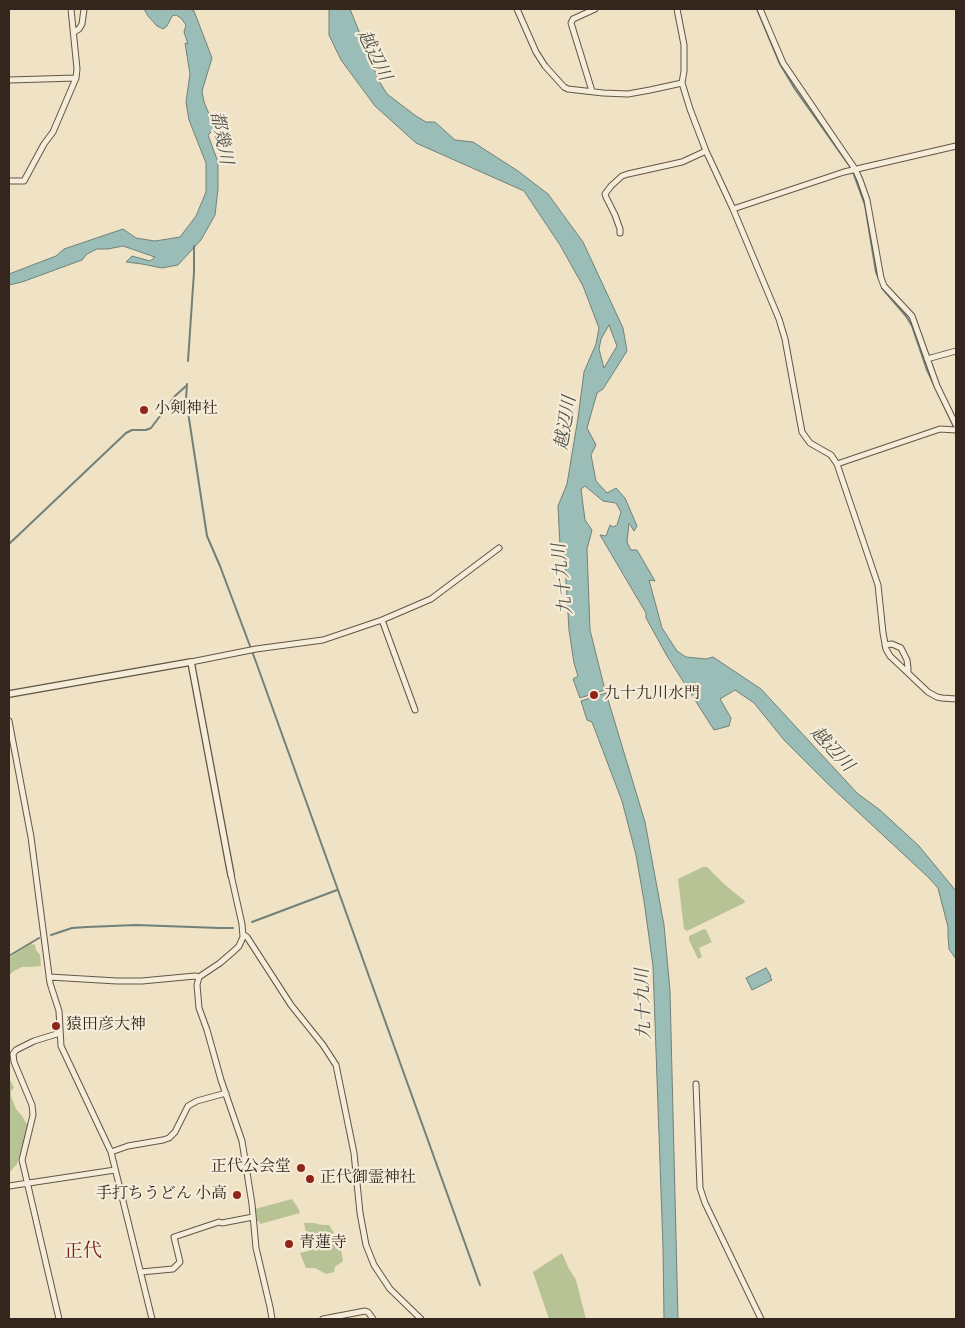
<!DOCTYPE html>
<meta charset="utf-8">
<style>
body{margin:0}
#map{position:relative;width:965px;height:1328px;overflow:hidden;background:#efe2c5;font-family:"IM FELL Double Pica",serif}
canvas{display:block}
.frame{position:absolute;inset:0;border:10px solid #34261c;pointer-events:none}
</style>
<div id="map">
<canvas width="965" height="1328"></canvas>
<div class="frame"></div>
</div>
<script>
const g = document.querySelector('canvas').getContext('2d');
g.lineJoin = 'round';
function fill(path, color) { g.fillStyle = color; g.fill(path, 'evenodd'); }
const toPath = rows => new Path2D(rows.map(r => 'M' + r).join(''));
function strokePath(path, color, width, dash) { g.strokeStyle = color; g.lineWidth = width; g.lineCap = dash ? 'butt' : 'round'; g.setLineDash(dash || []); g.stroke(path); }
function drawText(font, color, halo, rows, align = 'center') {
  g.font = font + ' "IM FELL Double Pica","Noto Serif JP",serif'; g.lineWidth = 4.5; g.setLineDash([]); g.textBaseline = 'middle'; g.strokeStyle = halo; g.fillStyle = color; for (const [text, x, y, turn = 0] of rows) {
    g.save(); g.translate(x, y); g.rotate((+turn || 0) * Math.PI / 180); g.textAlign = isNaN(turn) ? turn : align; if (halo) g.strokeText(text, 0, 0); g.fillText(text, 0, 0); g.restore();
  }
}
fill(toPath([
 [703,867,707,867,724,884,745,901,744,903,687,931,684,929,678,879],
 [704,929,706,930,712,942,699,948,702,957,698,959,689,940,689,936],
 [31,944,35,945,36,950,40,955,41,966,32,967,22,967,14,971,9,975,9,958],
 [11,1081,14,1088,11,1091,11,1096,16,1109,22,1116,28,1126,17,1164,9,1173,9,1134,10,1129,9,1116,9,1082],
 [292,1199,298,1208,300,1213,260,1224,259,1221,256,1221,255,1209],
 [304,1223,314,1223,322,1225,329,1225,335,1235,316,1240,306,1233],
 [339,1237,343,1261,335,1267,334,1272,326,1274,315,1268,306,1268,300,1253,315,1249,315,1243],
 [562,1253,568,1267,576,1280,586,1319,549,1319,533,1272]
]), '#b8c395');
const water = toPath([
 [144,9,189,9,194,11,212,58,202,91,204,102,215,128,208,135,218,162,218,189,215,215,201,240,178,265,162,268,142,264,126,262,132,256,150,261,155,257,123,246,108,249,97,249,87,254,82,260,22,282,9,285,9,274,56,256,64,249,123,229,136,238,155,241,180,237,196,216,206,192,206,163,189,120,186,102,190,74,185,43,188,44,184,32,186,25,181,18,176,15,172,16,167,26,163,29,157,26,148,16,144,9],
 [329,9,350,9,379,81,387,94,416,116,426,122,435,122,455,140,473,142,518,171,548,194,583,242,623,328,627,351,603,389,597,393,587,428,596,445,591,455,596,481,607,493,616,488,625,498,637,526,634,531,629,523,627,542,631,550,637,550,655,581,649,580,662,628,677,651,686,657,706,659,713,657,761,689,857,793,880,810,919,846,956,891,956,959,949,949,948,936,948,927,938,888,929,878,829,785,784,740,754,703,735,690,720,699,731,718,729,726,714,730,667,656,646,618,646,613,600,535,606,536,610,525,613,527,617,525,621,512,616,503,603,501,585,486,581,489,585,520,592,530,587,549,590,630,605,690,580,698,573,679,578,676,574,663,569,630,564,546,560,546,558,506,567,484,578,418,584,372,596,344,599,328,583,286,560,245,524,191,416,143,375,106,341,60,329,35,329,9],
 [609,325,617,346,604,368,599,349,601,339,609,325],
 [606,693,645,822,664,925,670,991,678,1319,664,1319,663,1247,653,966,644,901,636,855,622,801,592,722,587,720,581,701,606,693],
 [766,968,771,976,770,977,772,980,752,990,746,978,766,968]
]);
fill(water, '#9abdb7');
strokePath(water, '#718179', 1);
strokePath(toPath([
 [757,9,780,64,795,89,851,168],
 [853,172,865,205,876,272,879,279],
 [882,288,906,316,912,326,927,370,955,429],
 [188,361,194,272,194,246],
 [187,384,186,399,207,536,220,566,256,662,480,1285],
 [9,544,126,433,132,430,146,430,151,428,175,396,186,386],
 [252,922,337,890],
 [51,935,72,928,87,927,136,925,220,928,233,928],
 [9,956,39,938]
]), '#718179', 2);
const minor = toPath([
 [517,9,536,52,545,66,564,87,568,89,603,93,628,94,650,90,682,83],
 [677,9,684,45,684,71,682,83,690,109,706,151,733,209,779,319,785,339,802,432,810,443,831,455,837,464,878,585,883,633,886,649,890,656,928,692,937,697,942,698,956,699],
 [760,9,783,63,855,169,860,180,867,200,881,278,884,286,912,316,937,386,956,425],
 [74,32,79,29,82,24,84,9],
 [9,80,76,78,77,69,71,9],
 [592,91,571,23,573,19,595,9],
 [9,181,24,181,44,144,53,132,76,78],
 [733,209,844,172,956,146],
 [620,233,620,229,615,215,606,197,605,194,611,186,622,176,628,174,682,162,706,151],
 [927,359,956,351],
 [837,464,940,429,956,430],
 [382,620,415,710],
 [885,645,892,644,901,648,907,660,908,668,908,672],
 [191,662,256,649,323,640,382,620,431,599,499,548],
 [9,721,31,837,50,983,59,1011,61,1046,111,1152,152,1319],
 [231,875,242,924,243,937,239,946,235,950,220,963,199,977,197,985,199,1008,207,1030,221,1080,242,1141,252,1204,256,1248,270,1307,272,1319],
 [243,934,247,937,291,1005,323,1045,336,1065,354,1153,360,1213,366,1245,374,1265,390,1289,421,1319],
 [49,977,117,981,142,981,195,976,199,977],
 [696,1084,700,1188,705,1203,761,1319],
 [111,1152,128,1146,163,1140,169,1138,175,1132,188,1106,197,1101,226,1093],
 [9,1186,115,1170],
 [141,1272,173,1269,180,1262,174,1237,219,1222,222,1223,253,1217],
 [59,1319,22,1160,33,1115,32,1105,14,1062,13,1054,16,1050,34,1041,60,1033],
 [323,1319,365,1311,368,1312,373,1319]
]);
const tertiary = toPath([
 [9,694,191,662,231,875]
]);
strokePath(minor, '#635546', 7);
strokePath(tertiary, '#635546', 8);
strokePath(minor, '#f5ecd9', 5);
strokePath(tertiary, '#f5ecd9', 5.5);
for (const [x, y, r, color] of [
 [144,410,5,"#8f2418"],
 [594,695,5,"#8f2418"],
 [56,1026,5,"#8f2418"],
 [301,1168,5,"#8f2418"],
 [310,1179,5,"#8f2418"],
 [237,1195,5,"#8f2418"],
 [289,1244,5,"#8f2418"]
]) { const dot = new Path2D(); dot.arc(x, y, r, 0, 2 * Math.PI); g.fillStyle = color; g.fill(dot); strokePath(dot, '#f5ecd9', 2); }
drawText('16px', '#34261c', '#f5ecd9', [
 ["小剣神社",154,410],
 ["九十九川水門",604,695],
 ["猿田彦大神",66,1026],
 ["正代公会堂",291,1168,"right"],
 ["正代御霊神社",320,1179],
 ["手打ちうどん 小高",227,1195,"right"],
 ["青蓮寺",299,1244]
], 'left');
drawText('italic 18px', '#53534a', '#f5ecd9', [
 ["越辺川",373,56,64],
 ["都幾川",220,138,79],
 ["越辺川",567,423,-81],
 ["九十九川",564,579,-96],
 ["越辺川",831,750,47],
 ["九十九川",645,1004,-92]
]);
drawText('19px', '#7a1f14', '#f5ecd9', [
 ["正代",83,1253]
]);
</script>
